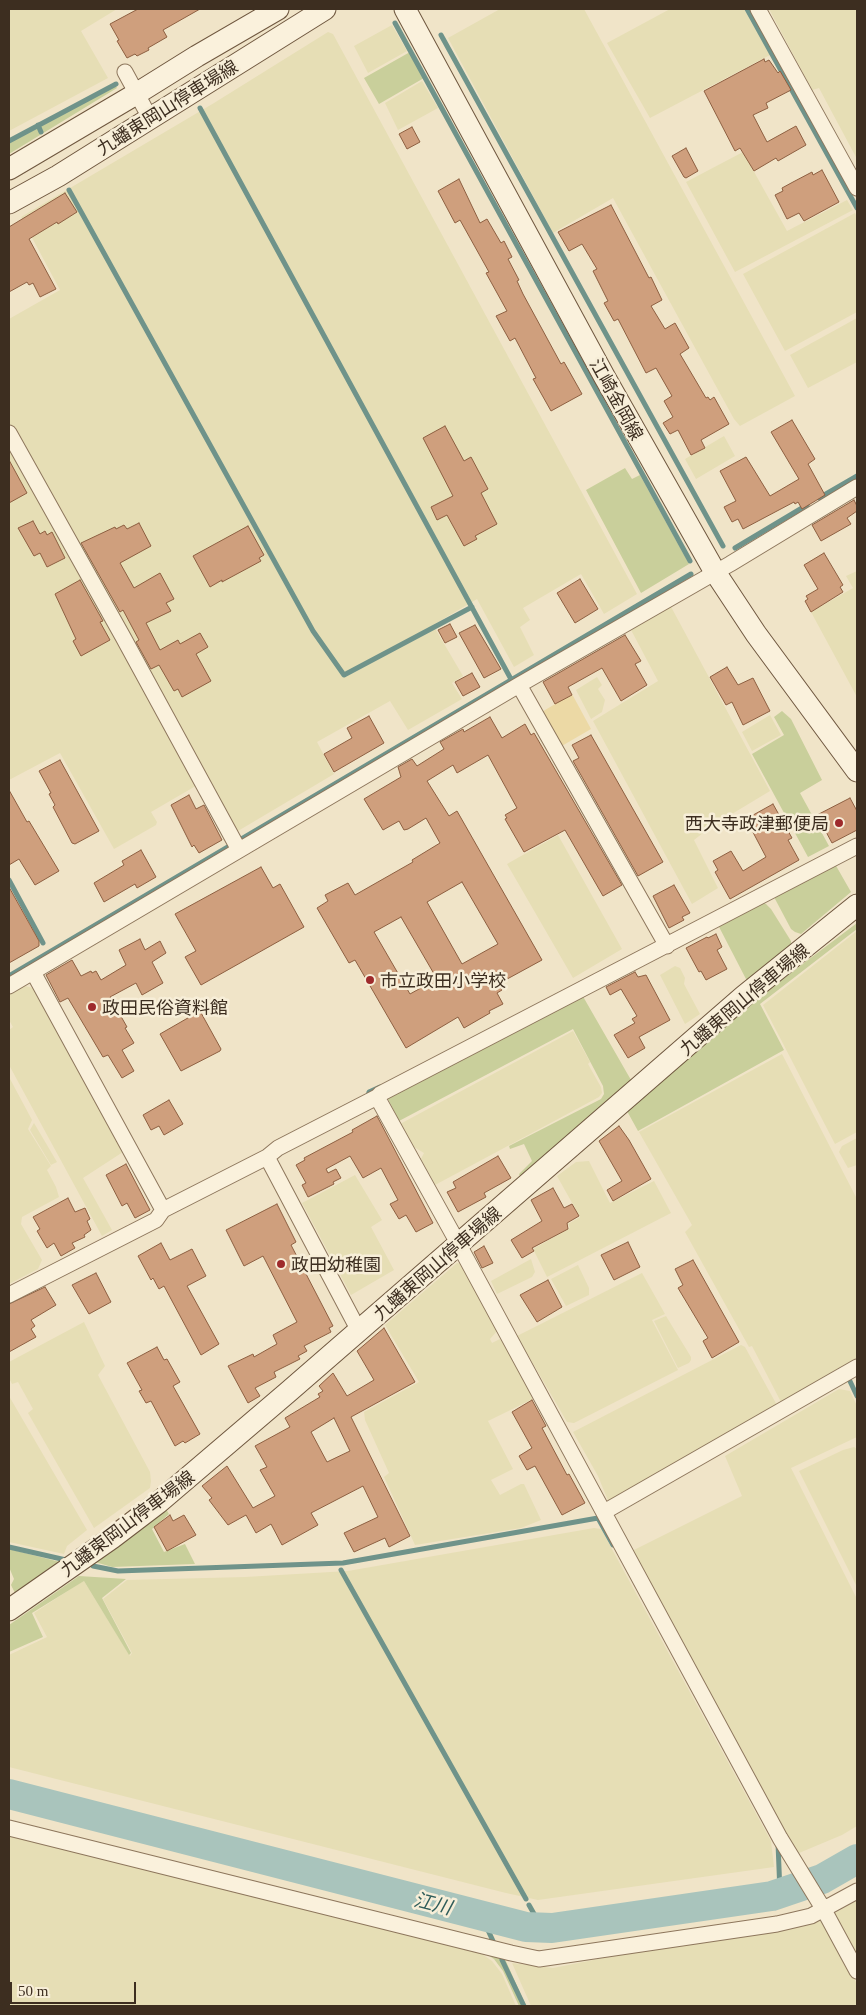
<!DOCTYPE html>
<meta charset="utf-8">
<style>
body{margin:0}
#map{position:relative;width:866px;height:2015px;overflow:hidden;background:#f0e4c8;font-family:Georgia,serif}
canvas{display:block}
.frame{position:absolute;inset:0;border:10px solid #3d2e20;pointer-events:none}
.scale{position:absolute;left:10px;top:1982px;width:126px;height:22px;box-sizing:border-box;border:2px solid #3d2e20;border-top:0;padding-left:6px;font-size:15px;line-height:18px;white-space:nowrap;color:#3d2e20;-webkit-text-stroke:4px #f7eed8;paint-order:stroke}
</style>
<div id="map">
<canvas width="866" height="2015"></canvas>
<div class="frame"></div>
<div class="scale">50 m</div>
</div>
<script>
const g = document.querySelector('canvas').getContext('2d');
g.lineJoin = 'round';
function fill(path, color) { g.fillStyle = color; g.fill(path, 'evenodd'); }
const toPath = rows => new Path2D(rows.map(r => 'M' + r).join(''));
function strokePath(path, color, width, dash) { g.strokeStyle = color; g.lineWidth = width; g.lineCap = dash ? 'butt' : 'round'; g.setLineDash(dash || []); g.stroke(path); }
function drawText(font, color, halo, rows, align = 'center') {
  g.font = font + ' Georgia,"Noto Sans JP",serif'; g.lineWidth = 5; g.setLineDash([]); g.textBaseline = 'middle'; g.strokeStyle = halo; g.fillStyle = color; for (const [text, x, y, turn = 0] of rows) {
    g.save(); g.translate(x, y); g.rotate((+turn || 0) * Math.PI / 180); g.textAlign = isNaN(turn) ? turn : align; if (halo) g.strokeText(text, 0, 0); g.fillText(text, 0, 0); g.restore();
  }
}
fill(toPath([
 [9,9,117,9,81,31,108,78,9,131],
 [500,9,584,9,795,396,740,426,734,419,613,198,553,233,448,38],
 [670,9,744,9,770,55,650,118,607,43],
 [769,9,857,9,857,159,819,88,812,90],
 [392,25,407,51,368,73,354,46],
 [328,32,333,34,637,594,604,614,581,574,523,608,530,620,520,627,534,655,514,667,477,599,433,625,463,676,452,683,462,699,408,730,390,701,317,742,334,774,238,831,234,831,206,780,151,812,157,822,156,825,114,849,60,753,9,780,9,319,60,290,21,217,214,103],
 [422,81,438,108,398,130,385,103],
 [743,152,787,231,847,200,853,210,735,272,686,182],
 [855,213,857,217,857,312,785,351,743,274],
 [857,318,857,362,808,388,790,355],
 [724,436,735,456,696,479,685,459],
 [857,571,857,697,811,612,853,588,846,576],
 [669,603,770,791,712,826,694,840,718,888,692,904,593,721,658,681,630,628],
 [597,677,602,685,598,689,605,700,602,712,591,719,576,690],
 [770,715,781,735,752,751,742,732],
 [558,835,622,949,573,978,507,864],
 [857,931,857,1132,835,1144,763,1005],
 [675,966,680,968,685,978,684,984,700,1014,685,1024,660,975],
 [21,985,33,988,123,1152,83,1178,112,1230,102,1236,9,1065,9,1030,13,1027,9,1020,9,992],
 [573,1031,590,1062,588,1064,601,1087,602,1093,599,1097,435,1185,421,1159,424,1153,414,1147,400,1124],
 [782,1054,857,1199,857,1362,782,1404,752,1346,749,1347,685,1232,692,1225,639,1132],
 [9,1077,32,1120,28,1129,51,1166,47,1170,56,1187,59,1197,22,1217,21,1224,42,1260,38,1269,9,1284],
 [34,1123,57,1162,51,1165,30,1130],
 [857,1138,857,1165,848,1168,839,1152,842,1146],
 [589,1161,610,1203,654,1181,671,1213,547,1277,533,1249,570,1228,568,1224,580,1217,557,1176,576,1162],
 [355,1175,382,1220,371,1227,394,1270,351,1295,302,1203],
 [531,1259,535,1272,532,1277,497,1294,491,1281],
 [457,1263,461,1264,498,1330,490,1339,492,1343,500,1339,504,1342,535,1398,488,1421,513,1469,491,1480,500,1495,521,1484,524,1484,541,1520,521,1528,415,1545,384,1477,389,1473,365,1420,364,1412,419,1382,385,1325],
 [578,1265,589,1288,589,1295,566,1306,551,1279],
 [642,1273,665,1314,652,1320,678,1370,574,1423,567,1422,517,1336],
 [666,1316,691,1357,691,1360,689,1363,678,1368,654,1321],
 [84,1322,105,1366,98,1375,150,1472,151,1481,150,1488,94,1528,28,1413,33,1409,18,1382,12,1384,9,1378,9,1362],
 [741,1345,745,1347,778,1407,609,1503,598,1476,573,1432],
 [839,1389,850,1391,857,1406,857,1437,791,1468,857,1599,857,1826,842,1835,799,1853,794,1852,632,1551,742,1496,725,1456],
 [9,1396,87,1530,67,1546,64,1554,9,1542],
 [854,1447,857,1449,857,1587,799,1471,843,1450],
 [594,1528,601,1529,771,1841,774,1867,538,1900,506,1893,9,1767,9,1655,47,1637,34,1613,80,1583,84,1581,130,1656,132,1653,103,1599,127,1580,245,1577,348,1571],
 [9,1834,482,1954,492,1961,502,1974,516,2006,9,2006],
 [857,1900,857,1961,834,1918,835,1913],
 [821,1921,826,1927,857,1984,857,2006,531,2006,512,1963,553,1968,633,1952]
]), '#e6deb5');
fill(toPath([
 [410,52,424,78,379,104,364,78],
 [115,85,117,88,9,154,9,143],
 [625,468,632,479,640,475,689,564,641,593,586,490],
 [782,711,791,719,822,780,800,793,829,846,808,857,752,754,784,735,774,717],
 [835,864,851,892,801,934,795,932,791,929,774,897],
 [761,901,766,904,771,909,791,941,791,945,749,980,746,979,717,923],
 [857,923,857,929,760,1004,784,1050,638,1131,627,1111,755,1000],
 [581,993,631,1080,630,1083,520,1177,519,1174,532,1161,524,1144,510,1149,509,1146,601,1099,604,1094,603,1086,573,1029,399,1121,388,1099,391,1093],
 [166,1509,169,1514,152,1529,164,1552,185,1544,195,1564,112,1567,95,1562],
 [9,1549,64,1563,17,1597,11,1585,14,1579,9,1567],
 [79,1576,126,1579,102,1598,131,1653,129,1655,84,1581,32,1613,43,1637,9,1652,9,1625],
 [486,1954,505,1959,526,2006,519,2006,503,1971,494,1959]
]), '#c9cf9b');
fill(toPath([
 [572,694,591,729,560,747,540,713]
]), '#ecd9a5');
strokePath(toPath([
 [747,9,857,208],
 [395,23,690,561],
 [441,35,723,546],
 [200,108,512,681],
 [38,125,41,132],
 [9,141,116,84],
 [69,190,313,631,344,675,472,607],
 [819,498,857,476],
 [735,548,807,505],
 [9,880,43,943],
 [9,976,691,574],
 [368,1096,369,1092,380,1087],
 [848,1377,857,1396],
 [9,1547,66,1560],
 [93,1566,118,1571,343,1563,598,1518,613,1545],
 [341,1570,526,1899],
 [778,1843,780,1893],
 [529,1905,542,1928],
 [481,1915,493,1941],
 [502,1960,524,2006]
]), '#6f938a', 5);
strokePath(toPath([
 [9,1794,526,1927,552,1928,772,1896,822,1879,857,1859]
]), '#a9c4bc', 30);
const building = toPath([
 [138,9,200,9,163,30,167,37,148,48,149,50,137,56,135,54,127,58,117,41,119,40,110,24,138,9],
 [764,59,765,62,769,60,778,73,780,71,791,90,766,103,768,108,753,115,767,142,796,126,806,145,778,161,776,158,754,171,740,148,735,151,704,91,764,59],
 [412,127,420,142,407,149,399,134,412,127],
 [686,148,698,171,686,178,684,177,672,156,686,148],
 [822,170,839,202,804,221,799,213,787,219,775,195,783,191,782,188,793,182,812,172,813,175,822,170],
 [459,179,480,223,487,219,501,243,504,241,512,257,508,259,519,280,517,281,523,294,561,364,564,362,582,394,551,411,533,379,536,378,515,338,510,341,496,316,507,311,486,273,489,272,460,220,455,223,438,191,459,179],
 [65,193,77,212,58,224,57,222,29,239,56,289,40,297,33,283,29,285,27,282,9,292,9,227,65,193],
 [611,205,649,278,651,277,662,300,651,306,665,329,675,323,689,348,680,354,706,398,708,397,710,400,714,397,729,424,701,440,705,448,691,455,678,430,670,434,663,423,673,417,664,401,672,396,656,368,646,373,618,319,614,321,604,303,608,301,593,271,597,269,582,244,569,251,558,232,611,205],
 [792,420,815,459,808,464,825,495,802,509,798,502,795,504,794,502,743,529,738,519,732,522,724,507,736,501,720,471,746,457,770,496,799,479,771,432,792,420],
 [445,426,464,461,471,457,488,489,481,493,497,524,475,536,477,539,464,546,447,515,437,520,431,507,453,496,423,438,445,426],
 [9,460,27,493,9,503,9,460],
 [854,500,857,506,857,511,847,518,851,524,821,541,812,525,854,500],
 [33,521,40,534,45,531,47,535,52,532,65,558,47,567,40,553,34,556,18,528,33,521],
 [139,523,151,546,120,563,134,588,160,573,174,599,166,603,171,611,146,623,160,650,178,640,180,644,200,633,208,647,196,654,211,681,182,697,178,689,174,691,159,665,151,669,136,642,139,640,123,610,120,612,81,543,115,527,116,529,124,525,127,529,139,523],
 [248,526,264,555,259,558,261,561,222,582,222,580,210,587,193,556,248,526],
 [824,553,843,585,840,587,843,592,811,612,805,601,808,599,806,596,818,589,804,565,824,553],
 [580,579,598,609,575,623,557,593,580,579],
 [80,580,103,621,100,622,110,640,81,656,73,641,76,639,55,594,80,580],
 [450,624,457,637,445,643,438,630,450,624],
 [475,625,501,669,484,678,459,633,475,625],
 [625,635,641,661,635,664,647,685,621,701,602,668,568,687,572,695,555,704,543,682,625,635],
 [727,667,738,685,753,678,770,711,743,725,732,702,726,705,710,677,727,667],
 [472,673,480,687,463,696,455,682,472,673],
 [369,716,384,743,334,772,324,754,352,738,347,728,369,716],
 [490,717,502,738,525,724,531,735,534,733,622,885,603,896,565,830,524,852,505,819,507,818,505,815,517,808,488,755,457,773,453,765,427,781,449,816,457,811,542,960,498,984,502,990,497,993,503,1004,489,1011,490,1013,464,1028,458,1017,406,1048,355,960,349,963,317,908,328,901,325,895,348,883,355,895,413,862,412,860,440,843,426,818,408,829,404,830,399,821,383,830,364,799,401,777,398,767,412,759,417,766,444,749,440,742,463,729,464,732,490,717],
 [462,882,498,944,462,964,427,902,462,882],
 [401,917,437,979,410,994,374,932,401,917],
 [591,735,663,862,638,876,573,761,579,758,572,745,591,735],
 [60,760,99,831,75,844,72,843,53,807,55,805,49,794,51,793,39,771,60,760],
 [9,790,27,822,29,821,59,871,35,885,19,859,9,865,9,790],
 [189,795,196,809,204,805,222,840,199,853,194,845,192,847,171,805,189,795],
 [850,798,857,811,857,830,832,843,817,815,850,798],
 [773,804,792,838,788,840,799,860,730,899,715,872,718,870,713,861,731,851,743,871,766,857,746,819,773,804],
 [141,850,156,877,137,888,135,884,104,902,94,883,124,865,122,861,141,850],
 [261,867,273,888,280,884,304,927,201,985,185,957,196,951,175,914,261,867],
 [674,885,690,913,682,917,684,920,669,928,653,896,674,885],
 [9,887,39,941,39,946,9,963,9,887],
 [716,934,722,947,717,950,727,969,706,980,701,971,699,972,686,948,707,937,708,938,716,934],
 [140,939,145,950,160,941,166,953,152,962,163,983,142,995,136,983,110,997,127,1027,125,1028,134,1043,122,1050,134,1071,122,1078,108,1055,103,1057,68,998,60,1002,46,975,72,960,81,976,91,971,92,973,96,971,101,980,126,965,119,950,140,939],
 [635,972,638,977,646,975,670,1020,639,1037,645,1048,628,1058,614,1035,635,1023,632,1019,637,1016,621,989,610,995,606,987,635,972],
 [200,1011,221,1049,220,1051,181,1071,160,1034,200,1011],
 [169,1100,183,1124,164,1135,159,1126,151,1130,143,1115,169,1100],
 [377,1116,433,1223,416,1232,406,1215,399,1219,390,1204,398,1200,381,1168,363,1178,350,1156,326,1169,328,1173,336,1169,341,1178,333,1182,334,1184,308,1197,302,1185,306,1183,296,1165,305,1160,304,1158,353,1132,352,1130,377,1116],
 [619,1126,629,1140,651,1179,613,1201,607,1190,622,1181,599,1141,619,1126],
 [498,1156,511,1178,484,1193,486,1197,458,1212,447,1192,456,1188,453,1182,498,1156],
 [126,1164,150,1210,135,1218,127,1203,122,1206,106,1175,126,1164],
 [553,1188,564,1208,572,1204,579,1216,567,1223,568,1229,532,1248,534,1251,522,1258,511,1240,542,1221,531,1200,553,1188],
 [68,1198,75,1212,85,1208,90,1219,87,1221,91,1230,84,1235,85,1237,72,1243,75,1248,61,1256,54,1243,47,1248,37,1231,40,1229,33,1217,68,1198],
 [277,1204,296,1242,291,1245,333,1326,329,1328,331,1332,304,1346,307,1351,298,1356,300,1359,274,1372,276,1377,255,1388,260,1396,248,1403,228,1366,253,1354,254,1357,277,1344,273,1335,297,1322,263,1256,244,1266,226,1230,277,1204],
 [628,1242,640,1267,614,1280,601,1255,628,1242],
 [161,1243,170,1260,192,1249,206,1276,187,1286,219,1344,201,1355,164,1286,159,1289,153,1278,151,1280,138,1256,161,1243],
 [484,1246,493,1263,482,1268,474,1252,484,1246],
 [693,1260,739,1342,712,1358,703,1341,708,1338,678,1288,683,1285,675,1269,693,1260],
 [96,1273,111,1302,89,1314,72,1285,96,1273],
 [548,1280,562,1307,537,1322,520,1295,548,1280],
 [45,1287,56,1305,31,1320,35,1326,31,1329,36,1337,9,1352,9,1304,45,1287],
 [384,1328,415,1382,351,1417,410,1536,389,1547,385,1538,354,1552,344,1533,378,1517,363,1486,311,1513,318,1525,282,1545,271,1524,256,1533,246,1515,228,1525,209,1500,212,1498,202,1486,227,1466,253,1508,275,1496,260,1470,267,1467,255,1446,290,1427,285,1418,320,1397,318,1394,323,1391,319,1386,333,1373,347,1396,374,1380,357,1351,384,1328],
 [334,1418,350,1451,327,1462,311,1432,334,1418],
 [157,1347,164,1360,167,1359,180,1382,173,1386,200,1434,185,1443,183,1441,175,1446,151,1401,146,1403,139,1391,142,1390,127,1363,157,1347],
 [532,1400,546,1426,542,1428,567,1475,569,1474,585,1503,562,1515,535,1466,527,1470,519,1456,532,1448,512,1412,532,1400],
 [170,1515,173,1521,184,1515,196,1535,167,1551,154,1527,170,1515]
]);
fill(building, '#cf9f7d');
strokePath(building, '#8d5f41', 1);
const minor = toPath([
 [758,9,857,188],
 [125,72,150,118],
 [9,433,123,637,239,850],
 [519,685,667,946],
 [33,972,163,1210],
 [9,986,519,685,730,564,857,487],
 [377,1097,459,1245,780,1838,824,1910,857,1971],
 [267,1157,359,1331],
 [9,1295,156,1220,163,1210,267,1157,278,1148,377,1097,380,1094,857,846],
 [604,1512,857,1367],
 [9,1828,511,1953,539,1959,777,1924,811,1916,857,1891]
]);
const secondary = toPath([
 [405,9,604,376,715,572,756,634,857,771],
 [9,169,136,94,197,56,278,9],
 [9,203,58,176,325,9],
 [9,1610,112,1538,158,1503,287,1393,744,996,857,905]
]);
strokePath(minor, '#8d765c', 17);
strokePath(secondary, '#6f573f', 23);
strokePath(minor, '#faf1dc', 15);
strokePath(secondary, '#faf1dc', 21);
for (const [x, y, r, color] of [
 [839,823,5,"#9e2a2b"],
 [370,980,5,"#9e2a2b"],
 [92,1007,5,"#9e2a2b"],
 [281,1264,5,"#9e2a2b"]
]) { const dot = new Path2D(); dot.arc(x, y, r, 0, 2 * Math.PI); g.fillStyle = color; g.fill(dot); strokePath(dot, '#f7eed8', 2); }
drawText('18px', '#3d2e20', '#f7eed8', [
 ["九蟠東岡山停車場線",167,107,-32],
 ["江崎金岡線",617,399,61],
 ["九蟠東岡山停車場線",744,999,-40],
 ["九蟠東岡山停車場線",437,1263,-41],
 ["九蟠東岡山停車場線",127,1523,-37]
]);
drawText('18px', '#3d2e20', '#f7eed8', [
 ["西大寺政津郵便局",829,823,"right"],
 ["市立政田小学校",380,980],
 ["政田民俗資料館",102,1007],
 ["政田幼稚園",291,1264]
], 'left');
drawText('italic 19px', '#2f5d5a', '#f7eed8', [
 ["江川",433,1903,14]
]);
</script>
